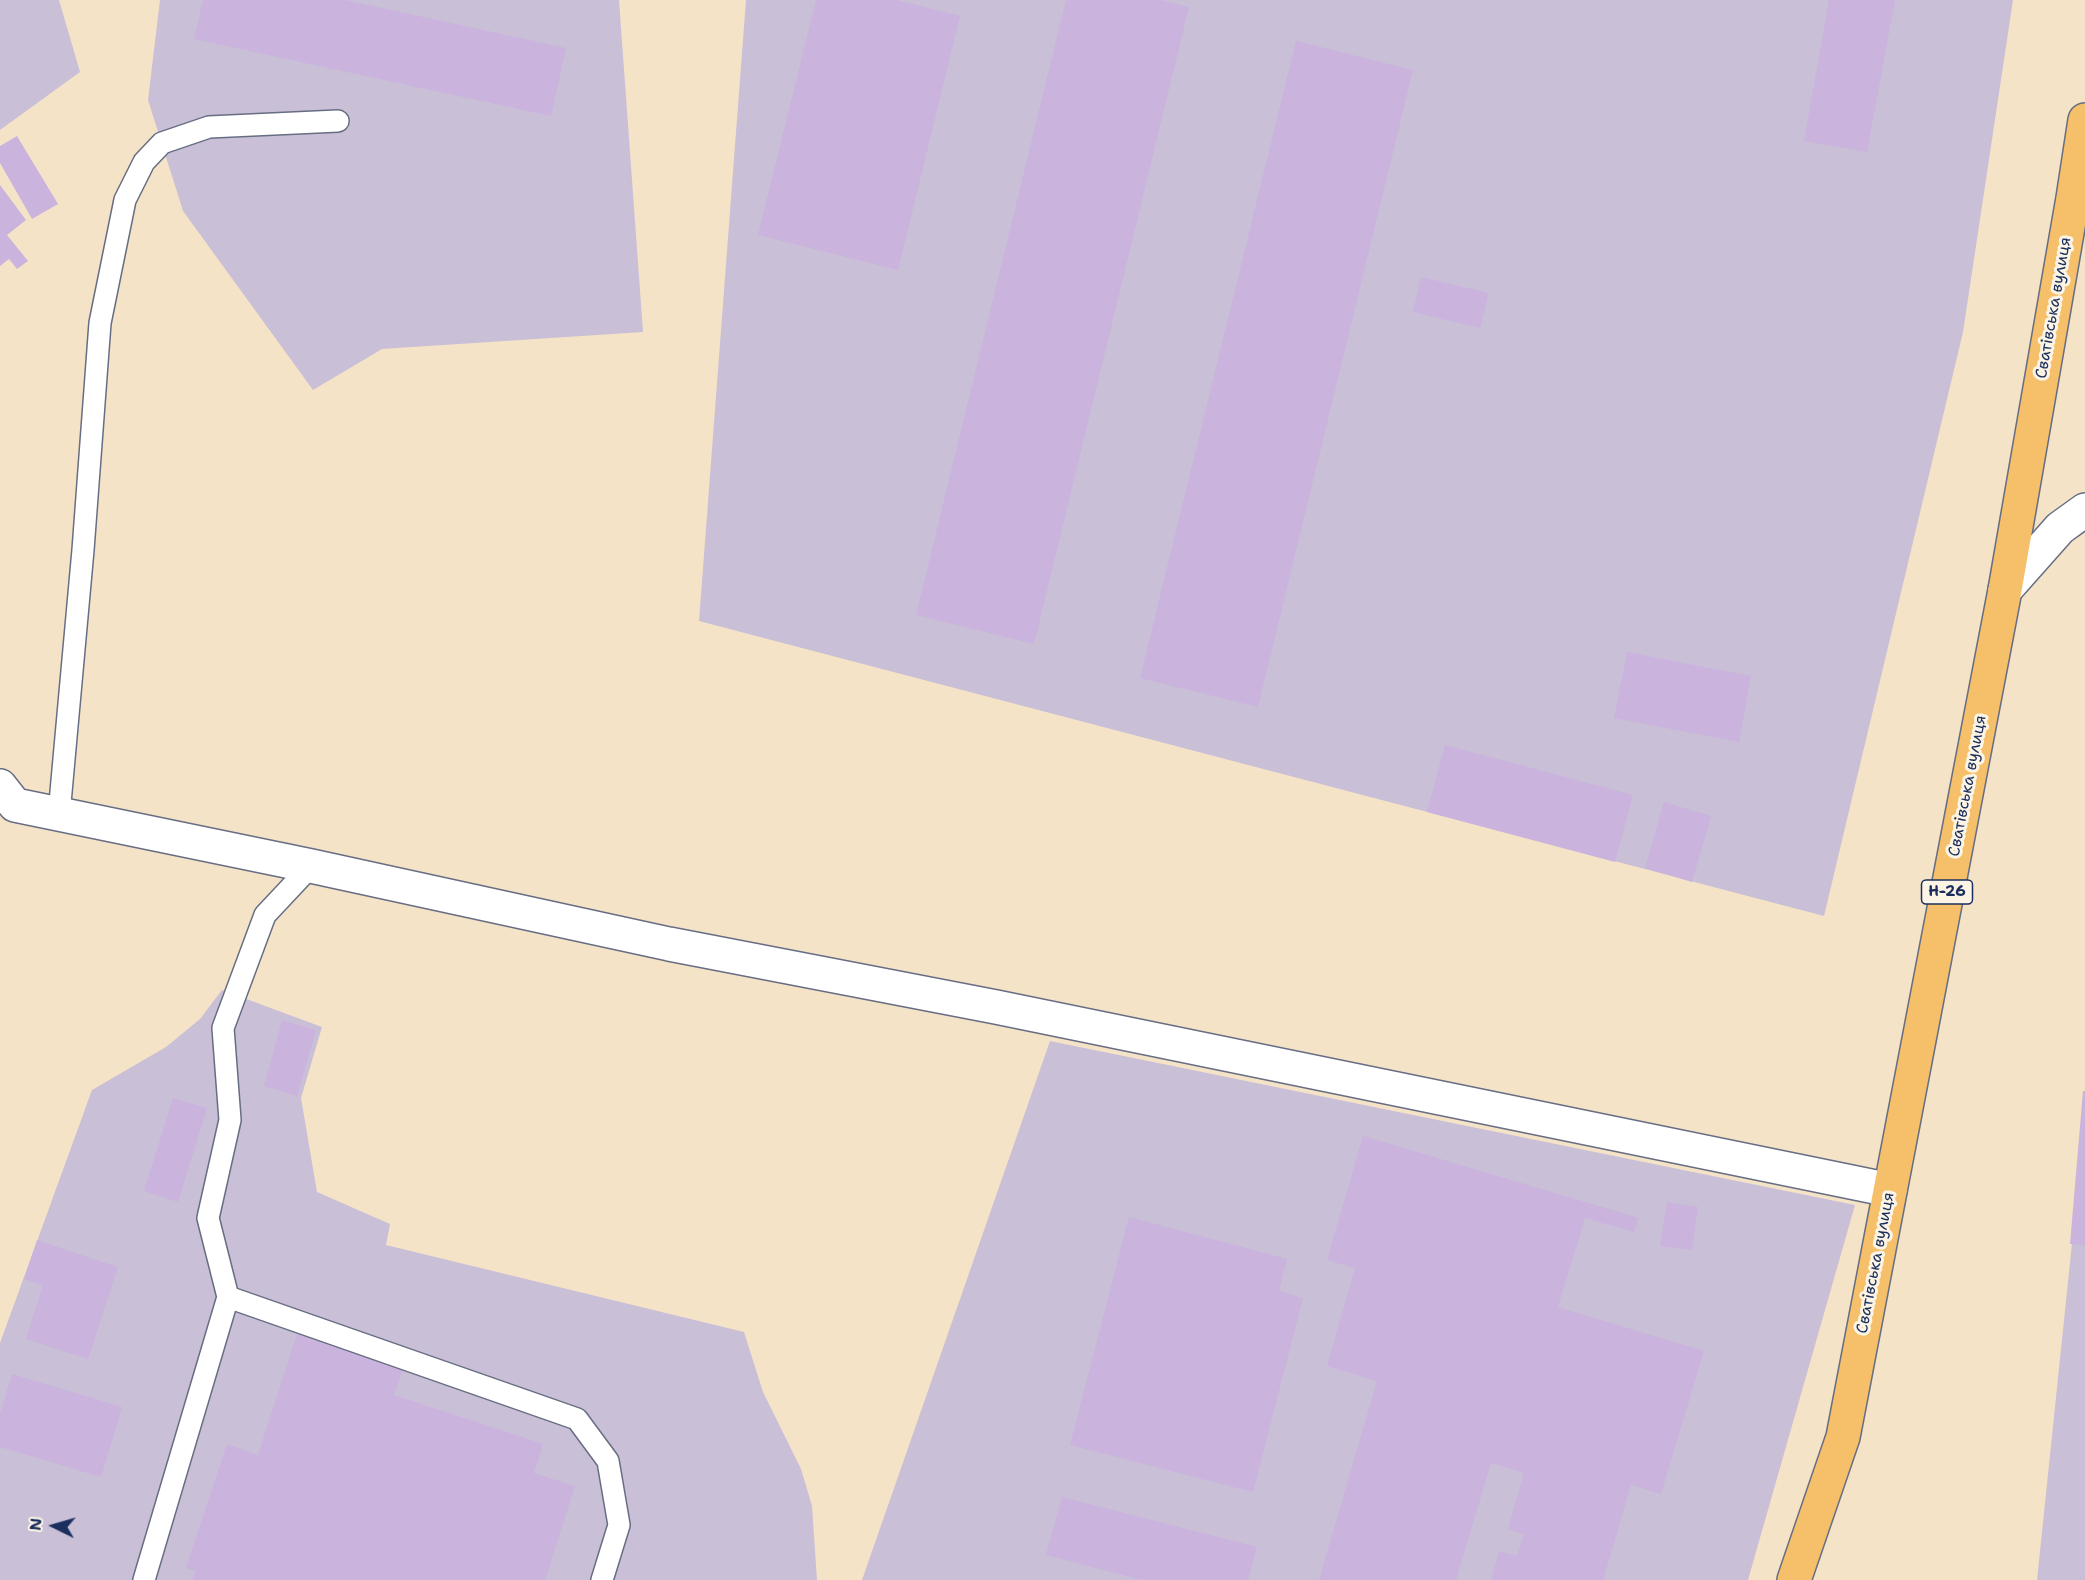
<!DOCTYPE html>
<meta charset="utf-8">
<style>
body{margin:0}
#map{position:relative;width:2085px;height:1580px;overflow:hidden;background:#f5e3c8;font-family:"Shantell Sans",sans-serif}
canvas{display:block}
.north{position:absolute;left:24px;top:1496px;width:60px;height:60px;-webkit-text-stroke:4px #fcf5e5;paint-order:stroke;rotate:275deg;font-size:16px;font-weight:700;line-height:24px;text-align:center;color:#1b2f5e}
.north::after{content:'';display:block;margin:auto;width:21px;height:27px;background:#1b2f5e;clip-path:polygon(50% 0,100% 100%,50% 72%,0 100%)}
</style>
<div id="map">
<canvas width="2085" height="1580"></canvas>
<div class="north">N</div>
</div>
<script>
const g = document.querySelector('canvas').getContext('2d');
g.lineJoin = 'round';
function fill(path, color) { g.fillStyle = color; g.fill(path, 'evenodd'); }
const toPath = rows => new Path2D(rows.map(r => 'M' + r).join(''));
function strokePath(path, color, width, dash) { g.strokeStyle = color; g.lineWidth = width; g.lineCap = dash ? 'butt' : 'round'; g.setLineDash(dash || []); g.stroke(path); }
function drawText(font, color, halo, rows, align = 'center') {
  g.font = font + ' "Shantell Sans",sans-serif'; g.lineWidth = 6; g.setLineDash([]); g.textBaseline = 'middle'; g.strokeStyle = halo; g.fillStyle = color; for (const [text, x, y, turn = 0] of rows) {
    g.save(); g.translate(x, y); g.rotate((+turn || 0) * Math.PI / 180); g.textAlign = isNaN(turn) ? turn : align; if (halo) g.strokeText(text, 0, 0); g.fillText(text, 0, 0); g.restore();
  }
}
fill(toPath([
 [0,0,59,0,80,72,0,130],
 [160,0,619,0,643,332,382,349,313,390,183,211,148,100],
 [746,0,2013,0,1963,332,1824,916,699,621],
 [222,990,322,1027,301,1098,317,1192,390,1224,386,1245,744,1332,763,1392,801,1469,812,1506,817,1580,0,1580,0,1343,92,1090,166,1047,200,1019],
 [1050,1041,1855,1205,1748,1580,862,1580],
 [2085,1118,2085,1580,2037,1580]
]), '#c9bfd7');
fill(toPath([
 [203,0,345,0,566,48,551,116,194,39],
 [816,0,897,0,960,16,898,270,758,235],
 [1066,0,1160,0,1189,7,1034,644,916,615],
 [1829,0,1895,0,1867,152,1804,141],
 [1296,41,1413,70,1258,707,1140,678],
 [17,136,58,204,32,219,0,163,0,146],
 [0,185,26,220,7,235,28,261,17,269,9,259,0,266],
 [1421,277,1489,293,1480,328,1413,312],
 [1627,652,1751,676,1739,742,1614,718],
 [1445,745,1633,795,1615,862,1427,812],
 [1664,802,1711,816,1692,882,1645,868],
 [282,1020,316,1030,297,1096,264,1086],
 [2083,1091,2085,1091,2085,1245,2070,1244],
 [173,1098,207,1108,178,1202,144,1191],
 [1363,1136,1639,1218,1634,1232,1585,1218,1558,1307,1704,1351,1661,1494,1631,1485,1603,1580,1491,1580,1499,1551,1517,1556,1524,1534,1508,1529,1524,1473,1491,1463,1456,1580,1319,1580,1377,1381,1327,1366,1355,1268,1327,1260],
 [1667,1202,1698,1207,1692,1250,1660,1246],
 [1129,1217,1287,1259,1279,1291,1303,1298,1253,1492,1070,1445],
 [37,1240,118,1267,88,1359,26,1339,43,1285,24,1279],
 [298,1331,404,1366,394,1395,543,1444,534,1473,575,1486,545,1580,192,1580,196,1571,186,1568,227,1444,258,1455],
 [12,1374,122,1407,101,1477,0,1447,0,1414],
 [1062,1497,1257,1547,1248,1580,1142,1580,1046,1555]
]), '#cab3dd');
const service = toPath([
 [59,814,83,550,100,323,125,200,144,162,162,143,209,127,338,121],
 [228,1297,577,1419,608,1461,619,1525,602,1580],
 [144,1580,228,1297,208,1218,230,1120,223,1028,265,915,311,866]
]);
const minor = toPath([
 [0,786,15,805,311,866,669,944,996,1007,1890,1190]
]);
const tertiary = toPath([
 [2005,590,2060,528,2085,510]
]);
const primary = toPath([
 [1794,1580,1843,1437,2005,590,2073,198,2085,120]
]);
strokePath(service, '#676e83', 24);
strokePath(minor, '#676e83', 36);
strokePath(tertiary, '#676e83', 36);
strokePath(primary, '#676e83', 36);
strokePath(service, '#fff', 21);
strokePath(minor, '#fff', 33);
strokePath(tertiary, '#fff', 33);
strokePath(primary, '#f6c06b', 33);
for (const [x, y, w] of [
 [1947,892,51]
]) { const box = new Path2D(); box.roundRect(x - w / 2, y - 12, w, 24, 4.5); g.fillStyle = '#fcf5e5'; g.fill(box); strokePath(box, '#1b2f5e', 1.5); }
drawText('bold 15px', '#1b2f5e', null, [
 ["Н-26",1947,892]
]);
drawText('16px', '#1b2f5e', '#fcf5e5', [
 ["Сватівська вулиця",2054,308,-80],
 ["Сватівська вулиця",1968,786,-79],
 ["Сватівська вулиця",1876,1263,-79]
]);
</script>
